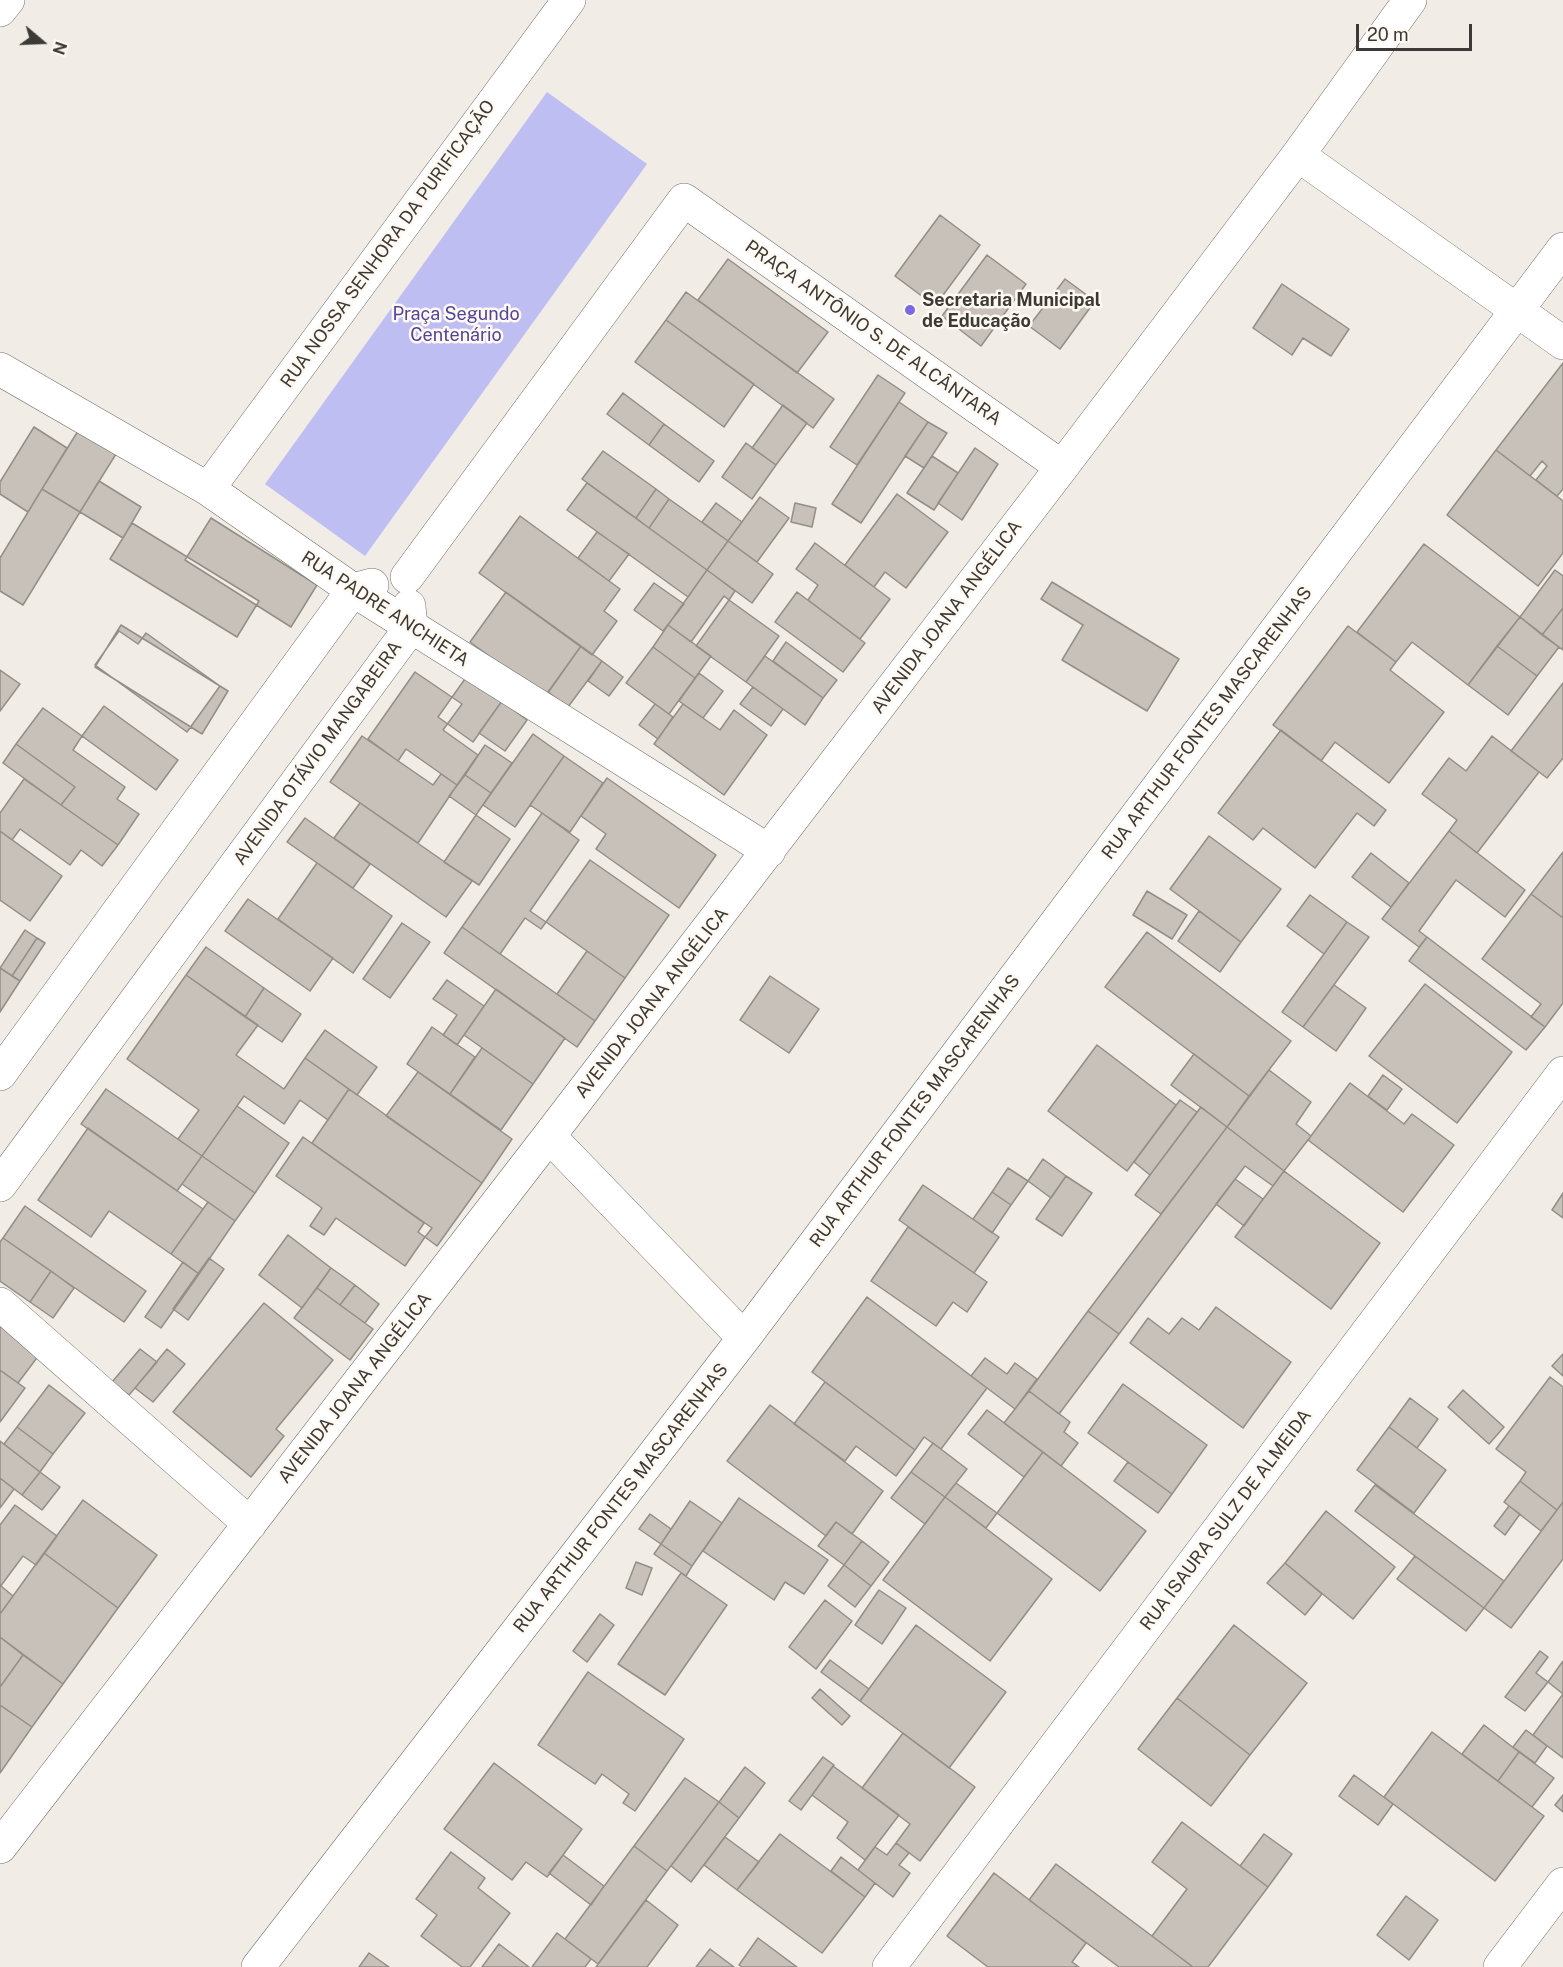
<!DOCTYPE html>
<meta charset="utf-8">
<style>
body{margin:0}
#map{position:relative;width:1563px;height:1967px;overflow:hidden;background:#f1ece5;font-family:"Public Sans",sans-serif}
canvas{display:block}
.north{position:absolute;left:12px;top:12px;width:60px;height:60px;-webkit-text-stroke:4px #fff9f2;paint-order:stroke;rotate:109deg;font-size:16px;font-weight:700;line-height:24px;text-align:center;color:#3c3a37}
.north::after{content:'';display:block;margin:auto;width:21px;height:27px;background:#3c3a37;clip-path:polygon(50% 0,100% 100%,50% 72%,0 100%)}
.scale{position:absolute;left:1356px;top:24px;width:116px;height:27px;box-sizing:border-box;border:3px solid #3c3a37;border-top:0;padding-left:8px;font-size:18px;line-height:21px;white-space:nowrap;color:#3c3a37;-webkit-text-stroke:4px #fff9f2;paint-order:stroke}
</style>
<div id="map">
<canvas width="1563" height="1967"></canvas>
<div class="north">N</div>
<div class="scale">20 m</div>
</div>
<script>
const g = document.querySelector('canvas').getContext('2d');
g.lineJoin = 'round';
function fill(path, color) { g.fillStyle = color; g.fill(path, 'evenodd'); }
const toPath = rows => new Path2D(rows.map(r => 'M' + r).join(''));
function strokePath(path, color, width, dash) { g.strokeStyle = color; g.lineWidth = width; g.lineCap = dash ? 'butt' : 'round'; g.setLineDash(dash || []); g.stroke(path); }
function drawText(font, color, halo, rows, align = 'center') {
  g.font = font + ' "Public Sans",sans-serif'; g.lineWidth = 5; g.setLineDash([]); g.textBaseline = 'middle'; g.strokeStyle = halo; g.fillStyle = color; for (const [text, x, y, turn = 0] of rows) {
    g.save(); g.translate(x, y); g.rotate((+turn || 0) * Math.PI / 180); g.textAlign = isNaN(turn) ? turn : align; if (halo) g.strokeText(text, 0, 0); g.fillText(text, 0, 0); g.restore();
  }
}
fill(toPath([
 [547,92,647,164,365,556,265,484]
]), '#bfbef2');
const building = toPath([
 [940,215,980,245,935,306,895,276,940,215],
 [987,255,1026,284,981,346,942,316,987,255],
 [728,259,828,332,797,373,698,300,728,259],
 [1065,279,1095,301,1060,349,1029,326,1065,279],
 [1282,284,1349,329,1331,356,1303,338,1292,355,1253,328,1282,284],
 [686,292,834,399,813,428,666,320,686,292],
 [666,320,754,384,724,427,635,362,666,320],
 [1563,363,1563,489,1557,496,1536,480,1547,466,1542,461,1530,476,1496,450,1563,363],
 [878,375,905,393,857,465,830,447,878,375],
 [623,393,664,424,649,445,607,414,623,393],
 [899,402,928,422,861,523,832,504,899,402],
 [783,405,807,423,776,465,752,448,783,405],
 [928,422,947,433,924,468,905,456,928,422],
 [664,424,714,461,699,482,649,445,664,424],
 [34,427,67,448,28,512,0,494,0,482,34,427],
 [78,431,116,454,80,512,42,489,78,431],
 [746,443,776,465,752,499,722,477,746,443],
 [975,448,998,464,962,520,938,503,975,448],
 [1496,450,1563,501,1563,553,1538,586,1447,515,1496,450],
 [603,451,656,489,636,518,582,479,603,451],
 [932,456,958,473,934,510,907,493,932,456],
 [99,481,141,507,123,538,80,512,99,481],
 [587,483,707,570,688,597,567,510,587,483],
 [42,489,80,512,23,605,0,591,0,558,42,489],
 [656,489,669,499,649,528,636,518,656,489],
 [897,494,948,532,906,588,885,572,874,587,845,565,897,494],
 [760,497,789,518,757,562,728,541,760,497],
 [669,499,728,541,707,570,649,528,669,499],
 [716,503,742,522,728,541,702,522,716,503],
 [795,503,816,508,812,527,791,522,795,503],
 [520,516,620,589,604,611,617,621,592,655,479,573,520,516],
 [211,518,317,585,291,627,185,560,211,518],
 [132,523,259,601,237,637,110,559,132,523],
 [597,532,629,554,609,581,578,558,597,532],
 [728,541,773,574,752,603,707,570,728,541],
 [815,543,890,599,860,639,808,600,818,585,796,569,815,543],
 [1424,544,1520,617,1468,685,1412,642,1396,662,1357,632,1424,544],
 [707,570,735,591,729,600,724,596,691,642,668,625,707,570],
 [1555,570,1563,576,1563,608,1542,635,1520,617,1555,570],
 [1052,582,1179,659,1147,711,1062,660,1083,625,1041,599,1052,582],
 [654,583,684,604,663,631,634,610,654,583],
 [506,592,581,646,545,697,470,642,506,592],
 [797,592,865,643,843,672,775,622,797,592],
 [729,600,779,636,746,682,696,646,729,600],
 [1563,608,1563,650,1542,635,1563,608],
 [1520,617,1559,647,1537,676,1497,646,1520,617],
 [121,625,228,691,202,734,95,667,121,625],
 [668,625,711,656,695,678,653,647,668,625],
 [1348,626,1396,662,1390,670,1444,712,1389,783,1335,742,1321,761,1273,725,1348,626],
 [119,631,138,644,146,633,220,686,187,732,95,665,119,631],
 [786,642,837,680,823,698,773,661,786,642],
 [581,646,602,661,568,707,548,692,581,646],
 [1497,646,1537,676,1508,715,1468,685,1497,646],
 [653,647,695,678,669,714,626,683,653,647],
 [765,656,823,698,805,725,746,682,765,656],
 [602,661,623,677,609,696,588,681,602,661],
 [0,670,20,684,0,711,0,670],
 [415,672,462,704,443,730,478,755,457,785,406,749,398,761,368,739,415,672],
 [699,673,723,691,703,718,679,701,699,673],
 [467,676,502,701,473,742,438,717,467,676],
 [1563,683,1563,758,1547,778,1511,751,1563,683],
 [753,687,783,709,771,726,740,704,753,687],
 [502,701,527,720,505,751,479,733,502,701],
 [655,704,673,717,658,739,639,725,655,704],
 [683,704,720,730,734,710,767,735,724,795,654,744,683,704],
 [104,706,178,760,156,790,82,736,104,706],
 [43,708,82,736,73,750,125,787,117,799,139,814,118,845,61,805,75,787,16,744,43,708],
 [1281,730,1386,810,1374,826,1357,813,1315,868,1263,828,1253,840,1218,813,1281,730],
 [533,734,564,756,515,827,483,805,533,734],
 [362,736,433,785,441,774,457,785,418,843,330,782,362,736],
 [1492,736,1539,772,1477,853,1449,831,1457,820,1422,794,1449,758,1466,771,1492,736],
 [16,744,75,787,61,805,3,763,16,744],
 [485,745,512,763,491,793,465,775,485,745],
 [564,756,603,783,570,832,530,805,564,756],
 [465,775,491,793,476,815,449,796,465,775],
 [607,778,716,855,679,908,596,849,606,834,581,816,607,778],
 [24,779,118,845,102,866,81,850,70,865,20,829,12,840,0,831,0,813,24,779],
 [360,803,472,881,446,917,334,838,360,803],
 [542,813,579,840,530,911,546,922,541,929,525,918,500,954,462,927,542,813],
 [476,815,510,839,479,885,444,862,476,815],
 [305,818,370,864,353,888,287,842,305,818],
 [0,831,62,876,30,921,0,900,0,831],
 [1449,831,1525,890,1505,917,1456,880,1419,931,1427,937,1419,947,1382,919,1449,831],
 [1209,836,1281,889,1241,942,1170,889,1209,836],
 [1563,852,1563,918,1531,894,1563,852],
 [1371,853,1409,883,1391,907,1352,877,1371,853],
 [590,860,669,915,625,978,546,922,590,860],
 [317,863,392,916,353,973,278,919,317,863],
 [1147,891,1187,915,1172,939,1133,915,1147,891],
 [1531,894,1563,918,1563,1003,1545,1027,1531,1017,1541,1004,1482,959,1531,894],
 [1310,895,1347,922,1324,954,1287,926,1310,895],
 [248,899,333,958,310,991,225,931,248,899],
 [1199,911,1241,942,1220,972,1178,941,1199,911],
 [1347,922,1369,937,1303,1027,1282,1012,1347,922],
 [402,923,430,942,390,998,363,979,402,923],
 [462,927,595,1021,577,1047,444,953,462,927],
 [25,930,37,938,12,976,0,968,25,930],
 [1147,932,1291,1041,1249,1096,1105,987,1147,932],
 [1427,937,1545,1027,1526,1050,1409,961,1427,937],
 [37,938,45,943,20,981,12,976,37,938],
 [206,947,264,988,245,1017,186,975,206,947],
 [587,951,625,978,595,1021,557,994,587,951],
 [0,968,20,981,0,1012,0,968],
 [186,975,258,1025,236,1055,284,1089,305,1058,349,1089,328,1120,300,1100,284,1124,244,1096,202,1156,178,1139,199,1110,127,1059,186,975],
 [770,976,819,1009,789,1053,740,1020,770,976],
 [447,980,484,1006,457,1045,443,1035,457,1015,433,999,447,980],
 [1425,984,1512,1052,1457,1123,1369,1056,1425,984],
 [1334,985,1366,1008,1336,1051,1303,1027,1334,985],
 [264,988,301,1014,282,1042,245,1017,264,988],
 [496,989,565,1038,533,1084,464,1035,496,989],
 [432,1027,475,1057,450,1094,407,1064,432,1027],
 [325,1030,377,1067,357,1095,305,1058,325,1030],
 [1097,1045,1176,1105,1127,1171,1048,1111,1097,1045],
 [482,1048,533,1084,501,1130,450,1094,482,1048],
 [1194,1054,1249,1096,1227,1127,1171,1085,1194,1054],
 [1269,1070,1311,1102,1296,1124,1311,1136,1284,1171,1227,1127,1269,1070],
 [418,1072,512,1139,482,1183,386,1116,418,1072],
 [1383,1075,1402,1089,1387,1110,1368,1096,1383,1075],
 [1350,1083,1404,1124,1412,1114,1454,1145,1403,1212,1308,1140,1350,1083],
 [106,1089,202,1156,177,1191,81,1124,106,1089],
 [349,1089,482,1183,437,1246,425,1237,432,1228,312,1143,349,1089],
 [1180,1100,1197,1112,1150,1175,1134,1162,1180,1100],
 [237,1106,289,1143,255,1193,202,1156,237,1106],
 [1201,1107,1227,1127,1161,1214,1135,1195,1201,1107],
 [1227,1127,1284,1171,1273,1186,1245,1166,1119,1334,1088,1311,1227,1127],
 [88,1128,203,1209,171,1254,109,1211,91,1237,38,1200,88,1128],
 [303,1137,424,1223,418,1232,425,1237,405,1266,336,1218,324,1235,310,1226,322,1208,276,1176,303,1137],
 [202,1156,255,1193,235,1221,182,1184,202,1156],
 [1043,1159,1066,1176,1051,1198,1028,1181,1043,1159],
 [1008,1168,1028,1181,1011,1205,992,1192,1008,1168],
 [1284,1171,1380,1243,1331,1309,1235,1237,1284,1171],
 [1066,1176,1092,1193,1062,1236,1036,1219,1066,1176],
 [1235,1179,1263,1199,1244,1226,1216,1204,1235,1179],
 [923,1185,999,1237,974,1273,899,1220,923,1185],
 [992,1192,1011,1205,992,1233,973,1219,992,1192],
 [1563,1193,1563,1218,1552,1210,1563,1193],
 [208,1202,235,1221,199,1274,171,1254,208,1202],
 [25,1206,146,1291,124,1322,3,1238,25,1206],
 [908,1227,987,1282,967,1312,953,1302,936,1326,871,1281,908,1227],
 [288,1235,331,1268,302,1308,259,1275,288,1235],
 [3,1238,51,1271,30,1302,0,1281,0,1242,3,1238],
 [209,1258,224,1269,188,1320,173,1309,209,1258],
 [183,1262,199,1274,161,1328,145,1317,183,1262],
 [331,1268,355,1285,340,1305,317,1288,331,1268],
 [51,1271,74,1288,53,1318,30,1302,51,1271],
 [355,1285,379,1304,365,1323,340,1305,355,1285],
 [317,1288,373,1329,350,1360,294,1318,317,1288],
 [867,1297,987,1388,941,1449,924,1437,915,1450,812,1372,867,1297],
 [264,1303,333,1360,276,1429,284,1436,251,1477,173,1412,264,1303],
 [1216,1307,1291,1362,1243,1428,1130,1343,1148,1318,1169,1334,1182,1318,1199,1330,1216,1307],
 [1088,1311,1119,1334,1059,1414,1029,1391,1088,1311],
 [0,1325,39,1355,18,1383,0,1370,0,1325],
 [140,1349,157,1362,129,1395,112,1382,140,1349],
 [167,1349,185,1364,153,1402,135,1388,167,1349],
 [1563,1354,1563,1376,1552,1366,1563,1354],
 [985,1358,1007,1374,1015,1363,1037,1379,1015,1409,971,1376,985,1358],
 [0,1370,25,1388,0,1422,0,1370],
 [1550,1377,1563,1387,1563,1502,1557,1510,1520,1481,1526,1472,1496,1449,1550,1377],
 [825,1382,915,1450,896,1476,856,1446,845,1461,794,1424,825,1382],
 [1123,1384,1207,1445,1172,1494,1088,1433,1123,1384],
 [49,1385,85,1413,53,1454,17,1427,49,1385],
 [1463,1390,1504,1427,1489,1444,1448,1407,1463,1390],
 [1029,1391,1070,1422,1064,1432,1078,1443,1061,1466,1004,1423,1029,1391],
 [1410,1398,1438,1419,1417,1448,1389,1427,1410,1398],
 [770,1405,883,1491,852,1534,836,1522,826,1536,727,1461,770,1405],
 [987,1410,1043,1452,1024,1477,968,1434,987,1410],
 [17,1427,53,1454,40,1472,4,1444,17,1427],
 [1389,1427,1446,1470,1414,1513,1357,1470,1389,1427],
 [0,1441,40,1472,22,1495,0,1478,0,1441],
 [933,1443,967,1469,945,1497,911,1472,933,1443],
 [1043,1452,1146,1531,1100,1591,997,1513,1043,1452],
 [1128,1462,1172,1494,1158,1513,1114,1481,1128,1462],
 [40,1472,60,1487,42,1510,22,1495,40,1472],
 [911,1472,945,1497,925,1524,891,1498,911,1472],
 [0,1478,14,1489,0,1508,0,1478],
 [1520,1481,1557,1510,1541,1531,1504,1502,1520,1481],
 [956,1483,997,1513,986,1528,945,1497,956,1483],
 [1375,1485,1504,1581,1484,1608,1355,1511,1375,1485],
 [945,1497,1052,1579,990,1661,883,1580,945,1497],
 [739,1498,828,1560,804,1594,785,1582,774,1600,703,1551,739,1498],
 [83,1500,157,1555,118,1608,44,1553,83,1500],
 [690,1501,722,1523,692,1566,661,1544,690,1501],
 [1563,1502,1563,1559,1511,1628,1484,1608,1563,1502],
 [15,1505,57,1536,36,1565,23,1556,0,1587,0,1525,15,1505],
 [1509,1506,1520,1514,1505,1535,1494,1526,1509,1506],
 [1326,1511,1395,1567,1353,1619,1285,1563,1326,1511],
 [650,1514,671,1529,661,1544,639,1529,650,1514],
 [836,1522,862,1541,844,1565,818,1546,836,1522],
 [862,1541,889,1562,871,1586,844,1565,862,1541],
 [661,1544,692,1566,686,1576,654,1554,661,1544],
 [44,1553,118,1608,63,1684,0,1637,0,1614,44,1553],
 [1415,1556,1484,1608,1466,1631,1397,1579,1415,1556],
 [636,1562,652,1568,642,1595,626,1588,636,1562],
 [1285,1563,1322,1594,1305,1615,1267,1583,1285,1563],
 [844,1565,871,1586,855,1607,828,1586,844,1565],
 [681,1573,727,1605,665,1695,618,1664,681,1573],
 [1,1586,13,1596,0,1614,0,1587,1,1586],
 [879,1590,906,1608,882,1644,855,1625,879,1590],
 [825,1600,852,1621,816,1669,789,1647,825,1600],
 [600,1614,614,1625,587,1662,573,1651,600,1614],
 [916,1625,1006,1692,949,1768,860,1701,916,1625],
 [1234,1625,1307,1683,1250,1755,1177,1698,1234,1625],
 [0,1637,23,1655,0,1687,0,1637],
 [1540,1651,1548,1657,1536,1673,1548,1682,1525,1711,1505,1697,1540,1651],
 [23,1655,63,1684,32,1727,0,1705,0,1687,23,1655],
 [830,1660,869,1689,860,1701,821,1672,830,1660],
 [1563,1661,1563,1694,1548,1682,1563,1661],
 [588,1672,684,1739,635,1811,623,1803,629,1794,602,1774,595,1784,538,1745,588,1672],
 [820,1689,850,1716,842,1725,812,1698,820,1689],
 [1563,1694,1563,1758,1533,1735,1563,1694],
 [1177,1698,1250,1755,1211,1806,1138,1749,1177,1698],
 [0,1705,32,1727,0,1773,0,1705],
 [1484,1725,1519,1752,1498,1781,1462,1754,1484,1725],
 [1526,1730,1547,1746,1535,1763,1513,1747,1526,1730],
 [1432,1732,1544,1816,1495,1881,1384,1797,1432,1732],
 [903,1733,975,1787,920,1861,896,1843,910,1824,862,1788,903,1733],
 [1519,1752,1554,1778,1532,1807,1498,1781,1519,1752],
 [823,1757,834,1765,801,1810,789,1801,823,1757],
 [494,1763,582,1829,547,1877,526,1862,512,1880,444,1829,494,1763],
 [833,1766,899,1815,865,1860,837,1838,848,1822,812,1795,833,1766],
 [745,1767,765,1783,739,1818,719,1802,745,1767],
 [1354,1775,1393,1804,1378,1825,1339,1796,1354,1775],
 [685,1778,719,1802,667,1871,634,1846,685,1778],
 [1563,1795,1563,1812,1555,1805,1563,1795],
 [719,1802,739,1818,691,1882,671,1866,719,1802],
 [1182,1822,1268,1887,1208,1967,1193,1967,1152,1936,1187,1889,1152,1862,1182,1822],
 [780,1834,865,1897,822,1953,737,1890,780,1834],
 [1264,1834,1292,1854,1268,1887,1240,1866,1264,1834],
 [725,1837,759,1862,737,1890,704,1865,725,1837],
 [896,1843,909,1853,899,1865,910,1873,893,1897,858,1870,875,1847,887,1855,896,1843],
 [634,1846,667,1871,598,1964,565,1939,634,1846],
 [451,1852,485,1878,478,1888,510,1913,470,1967,462,1967,421,1936,437,1915,416,1899,451,1852],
 [563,1855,604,1886,591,1905,549,1873,563,1855],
 [841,1857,875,1883,865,1897,831,1871,841,1857],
 [1056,1864,1152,1936,1193,1967,1119,1967,1029,1900,1056,1864],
 [994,1873,1086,1943,1072,1962,1079,1967,988,1967,947,1936,994,1873],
 [1406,1896,1438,1920,1409,1960,1377,1935,1406,1896],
 [646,1900,678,1925,647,1967,596,1967,646,1900],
 [557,1933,591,1959,585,1967,532,1967,557,1933],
 [758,1938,797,1967,742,1967,739,1965,758,1938],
 [499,1944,529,1967,482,1967,499,1944],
 [710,1949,734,1967,696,1967,710,1949],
 [369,1953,389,1967,359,1967,369,1953]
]);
fill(building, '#c7c1ba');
strokePath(building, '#938e87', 1.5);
const street = toPath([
 [0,10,8,0],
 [1298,155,1563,343],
 [0,369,208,489,353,590,769,851],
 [208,489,569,0],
 [407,577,684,200,1062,467],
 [0,1074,353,590,372,585],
 [549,1136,744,1338],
 [0,1185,411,627,409,606],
 [0,1304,250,1524],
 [0,1847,549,1136,1062,467,1298,155,1410,0],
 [258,1967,744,1338,1563,249],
 [889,1967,1563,1073],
 [1500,1967,1563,1884]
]);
strokePath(street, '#76726b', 34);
strokePath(street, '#fff', 33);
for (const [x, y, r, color] of [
 [910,310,6,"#7869e4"]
]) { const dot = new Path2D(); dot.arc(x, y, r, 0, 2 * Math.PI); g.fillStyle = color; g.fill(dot); strokePath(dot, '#fff9f2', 2); }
drawText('18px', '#3c3a37', '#fff9f2', [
 ["RUA NOSSA SENHORA DA PURIFICAÇÃO",388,244,-54],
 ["PRAÇA ANTÔNIO S. DE ALCÂNTARA",873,333,35],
 ["RUA PADRE ANCHIETA",385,609,33],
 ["AVENIDA JOANA ANGÉLICA",947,617,-53],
 ["RUA ARTHUR FONTES MASCARENHAS",1207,723,-53],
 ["AVENIDA OTÁVIO MANGABEIRA",318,753,-54],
 ["AVENIDA JOANA ANGÉLICA",652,1003,-52],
 ["RUA ARTHUR FONTES MASCARENHAS",915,1111,-53],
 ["AVENIDA JOANA ANGÉLICA",355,1388,-52],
 ["RUA ARTHUR FONTES MASCARENHAS",621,1498,-52],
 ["RUA ISAURA SULZ DE ALMEIDA",1226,1520,-53]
]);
drawText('bold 18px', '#3c3a37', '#fff9f2', [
 ["Secretaria Municipal",922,300],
 ["de Educação",922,321]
], 'left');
drawText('18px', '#504598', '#fff9f2', [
 ["Praça Segundo",456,314],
 ["Centenário",456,335]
]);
</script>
